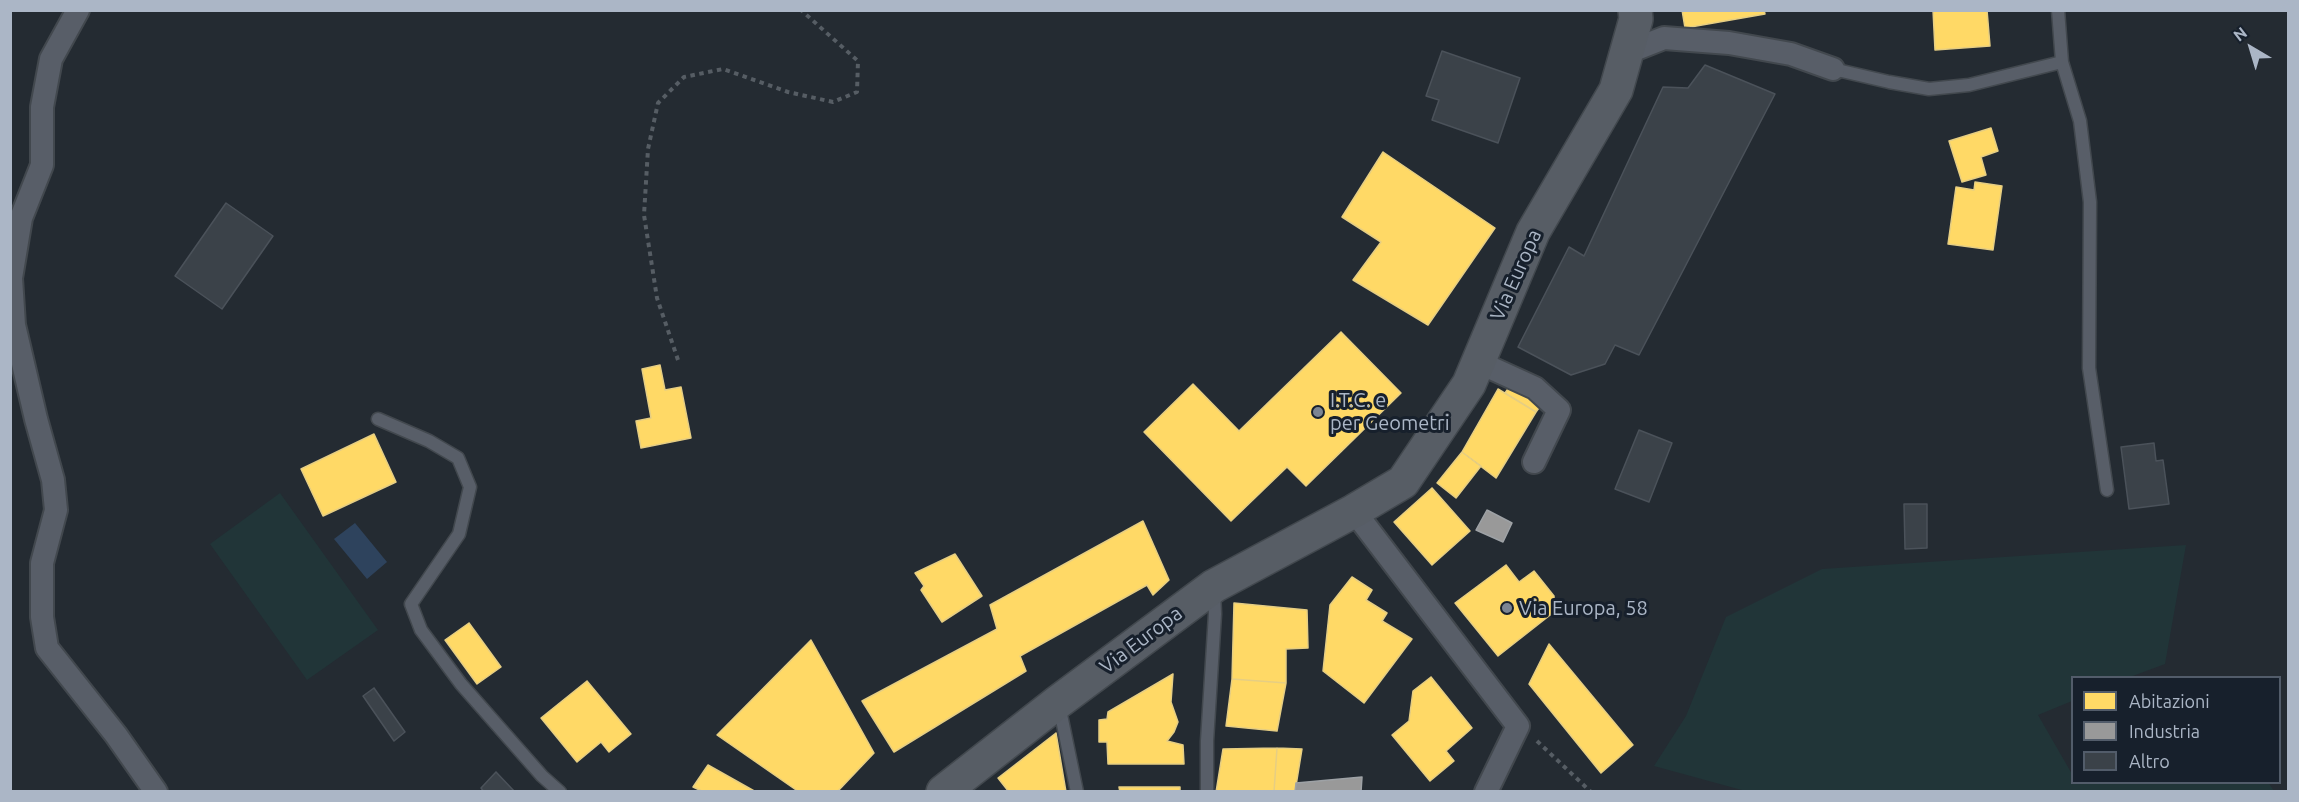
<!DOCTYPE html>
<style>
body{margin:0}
#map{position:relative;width:2299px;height:802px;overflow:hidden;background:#242b32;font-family:Ubuntu,sans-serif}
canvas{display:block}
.frame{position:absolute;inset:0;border:12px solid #abb6c6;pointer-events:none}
.legend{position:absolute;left:2071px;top:676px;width:210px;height:108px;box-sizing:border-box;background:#17202c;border:2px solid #525c6a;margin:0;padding:8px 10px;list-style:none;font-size:18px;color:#abb6c6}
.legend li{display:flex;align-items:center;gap:12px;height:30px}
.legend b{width:30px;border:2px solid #525c6a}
.north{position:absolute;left:2221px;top:18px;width:60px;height:60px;-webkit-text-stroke:4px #17202c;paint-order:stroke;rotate:322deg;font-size:16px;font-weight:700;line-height:24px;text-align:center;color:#abb6c6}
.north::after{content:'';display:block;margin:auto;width:21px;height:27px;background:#abb6c6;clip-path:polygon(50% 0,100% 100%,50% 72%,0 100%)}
</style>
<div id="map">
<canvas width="2299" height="802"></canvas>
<div class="frame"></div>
<ul class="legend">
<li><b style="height:16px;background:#ffd966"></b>Abitazioni</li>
<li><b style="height:16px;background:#999"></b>Industria</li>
<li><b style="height:16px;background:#3b4249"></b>Altro</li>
</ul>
<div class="north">N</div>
</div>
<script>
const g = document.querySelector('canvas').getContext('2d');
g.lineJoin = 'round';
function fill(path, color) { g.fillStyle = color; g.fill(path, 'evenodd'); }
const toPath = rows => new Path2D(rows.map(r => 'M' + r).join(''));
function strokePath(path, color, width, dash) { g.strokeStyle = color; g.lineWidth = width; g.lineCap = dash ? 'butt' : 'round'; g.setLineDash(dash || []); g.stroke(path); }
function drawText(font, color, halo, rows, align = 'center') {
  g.font = font + ' Ubuntu,sans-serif'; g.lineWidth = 6; g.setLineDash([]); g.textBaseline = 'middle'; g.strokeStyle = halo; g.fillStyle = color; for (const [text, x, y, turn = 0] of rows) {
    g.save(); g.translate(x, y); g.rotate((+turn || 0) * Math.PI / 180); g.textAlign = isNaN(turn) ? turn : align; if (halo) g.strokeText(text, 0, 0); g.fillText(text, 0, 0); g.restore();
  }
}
fill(toPath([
 [280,493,378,630,307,680,210,544],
 [2186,545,2165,664,2130,677,2072,678,2072,701,2038,715,2072,774,2072,782,2268,782,2274,791,1749,792,1654,766,1686,716,1726,617,1822,569]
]), '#213538');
fill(toPath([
 [355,523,387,562,367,579,334,539]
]), '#2e435d');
const homes = toPath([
 [1682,10,1764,10,1765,14,1685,28,1682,10],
 [1933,10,1987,10,1990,46,1935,50,1933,10],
 [1991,128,1998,151,1981,157,1986,175,1962,182,1949,141,1991,128],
 [1383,152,1495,228,1428,325,1353,280,1381,242,1342,217,1383,152],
 [1975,182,2002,186,1993,250,1948,244,1956,187,1974,190,1975,182],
 [1341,332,1401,393,1306,486,1287,467,1231,521,1144,432,1193,384,1239,431,1341,332],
 [660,365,665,390,681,387,691,438,641,448,636,421,651,418,642,369,660,365],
 [1510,386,1541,405,1536,412,1505,393,1510,386],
 [1498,389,1536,412,1496,478,1462,452,1498,389],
 [374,434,396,482,323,516,301,469,374,434],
 [1462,452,1481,466,1456,498,1437,483,1462,452],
 [1432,488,1470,531,1432,565,1394,522,1432,488],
 [1143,521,1169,580,1153,595,1147,585,1020,656,1026,671,894,752,862,701,997,629,990,605,1143,521],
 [955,554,982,596,942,622,921,590,924,586,915,573,955,554],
 [1506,565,1519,582,1534,571,1554,596,1554,612,1498,656,1455,603,1506,565],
 [1352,577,1372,590,1366,600,1387,613,1382,621,1412,639,1364,703,1323,671,1330,605,1352,577],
 [1234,603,1307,610,1308,648,1286,649,1286,683,1232,679,1234,603],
 [469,623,501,667,477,684,445,640,469,623],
 [811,640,874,753,837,792,799,792,717,735,811,640],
 [1549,644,1633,745,1601,773,1529,684,1549,644],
 [1173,674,1171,702,1178,722,1174,732,1167,741,1183,745,1184,764,1108,764,1107,742,1099,742,1099,720,1107,719,1108,712,1173,674],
 [1431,677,1472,728,1446,751,1454,761,1430,781,1392,735,1409,721,1413,691,1431,677],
 [1232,679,1286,683,1277,731,1226,726,1232,679],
 [587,681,631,734,609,752,601,742,577,762,541,718,587,681],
 [1056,733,1066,792,1009,792,998,778,1056,733],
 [1277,748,1274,792,1216,792,1223,749,1277,748],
 [1277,748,1302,749,1295,792,1274,792,1277,748],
 [708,765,756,792,704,792,693,787,708,765],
 [1119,787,1180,787,1180,792,1120,792,1119,787]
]);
fill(homes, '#ffd966');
strokePath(homes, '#e6ce83', 1.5);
const industry = toPath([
 [1487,510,1512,523,1503,542,1476,530,1487,510],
 [1362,777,1361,792,1295,792,1296,783,1362,777]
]);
fill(industry, '#999');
strokePath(industry, '#9ea2a6', 1.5);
const building = toPath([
 [1442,51,1520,78,1498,143,1432,120,1439,100,1426,96,1442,51],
 [1705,65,1775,94,1639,355,1615,345,1605,364,1571,375,1518,347,1569,247,1584,256,1663,87,1688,88,1705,65],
 [226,203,273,236,222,309,175,276,226,203],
 [1639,430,1672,443,1649,502,1615,489,1639,430],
 [2154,443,2156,461,2163,460,2169,504,2129,509,2121,447,2154,443],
 [1904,504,1927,504,1927,548,1905,549,1904,504],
 [374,688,405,732,394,741,363,696,374,688],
 [496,772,515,792,484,792,481,788,496,772]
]);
fill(building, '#3b4249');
strokePath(building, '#4b525a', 1.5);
const service = toPath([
 [2062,62,2080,121,2090,202,2089,368,2107,490],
 [1833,69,1889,82,1929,89,1969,85,2062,62,2058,10],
 [378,419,429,441,458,458,470,487,459,534,411,604,421,630,461,684,542,776,560,792],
 [1059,705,1077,792],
 [1207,792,1207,741,1215,614,1214,590]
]);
const minor = toPath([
 [78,10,51,59,42,107,42,165,21,218,11,278,14,325,36,419,53,480,56,510,42,563,42,617,47,648,116,735,156,792],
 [1626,53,1664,38,1729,43,1791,54,1833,69],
 [1478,362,1535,388,1559,410,1534,462],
 [1354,511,1518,726,1486,792]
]);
const secondary = toPath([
 [943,792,1058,702,1214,586,1354,511,1403,482,1469,384,1533,232,1616,90,1636,19,1635,10]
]);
strokePath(service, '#42484e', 15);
strokePath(minor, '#42484e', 26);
strokePath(secondary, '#42484e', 36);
strokePath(toPath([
 [678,360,657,298,644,215,648,149,658,103,684,77,723,69,788,92,833,102,857,92,858,61,801,10],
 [1537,741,1591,792]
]), '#565d64', 4, [4.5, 4.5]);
strokePath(service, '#585e68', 12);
strokePath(minor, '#585e68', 22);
strokePath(secondary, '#575d65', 33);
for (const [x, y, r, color] of [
 [1318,412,6,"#7c8592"],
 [1507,608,6,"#7c8592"]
]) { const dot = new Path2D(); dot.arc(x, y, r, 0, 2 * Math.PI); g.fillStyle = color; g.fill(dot); strokePath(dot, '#17202c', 2); }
drawText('20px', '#abb6c6', '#17202c', [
 ["Via Europa",1516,275,-66],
 ["Via Europa",1141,640,-37]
]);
drawText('20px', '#abb6c6', '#17202c', [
 ["I.T.C. e",1330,400],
 ["per Geometri",1330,423],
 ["Via Europa, 58",1519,608]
], 'left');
</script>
